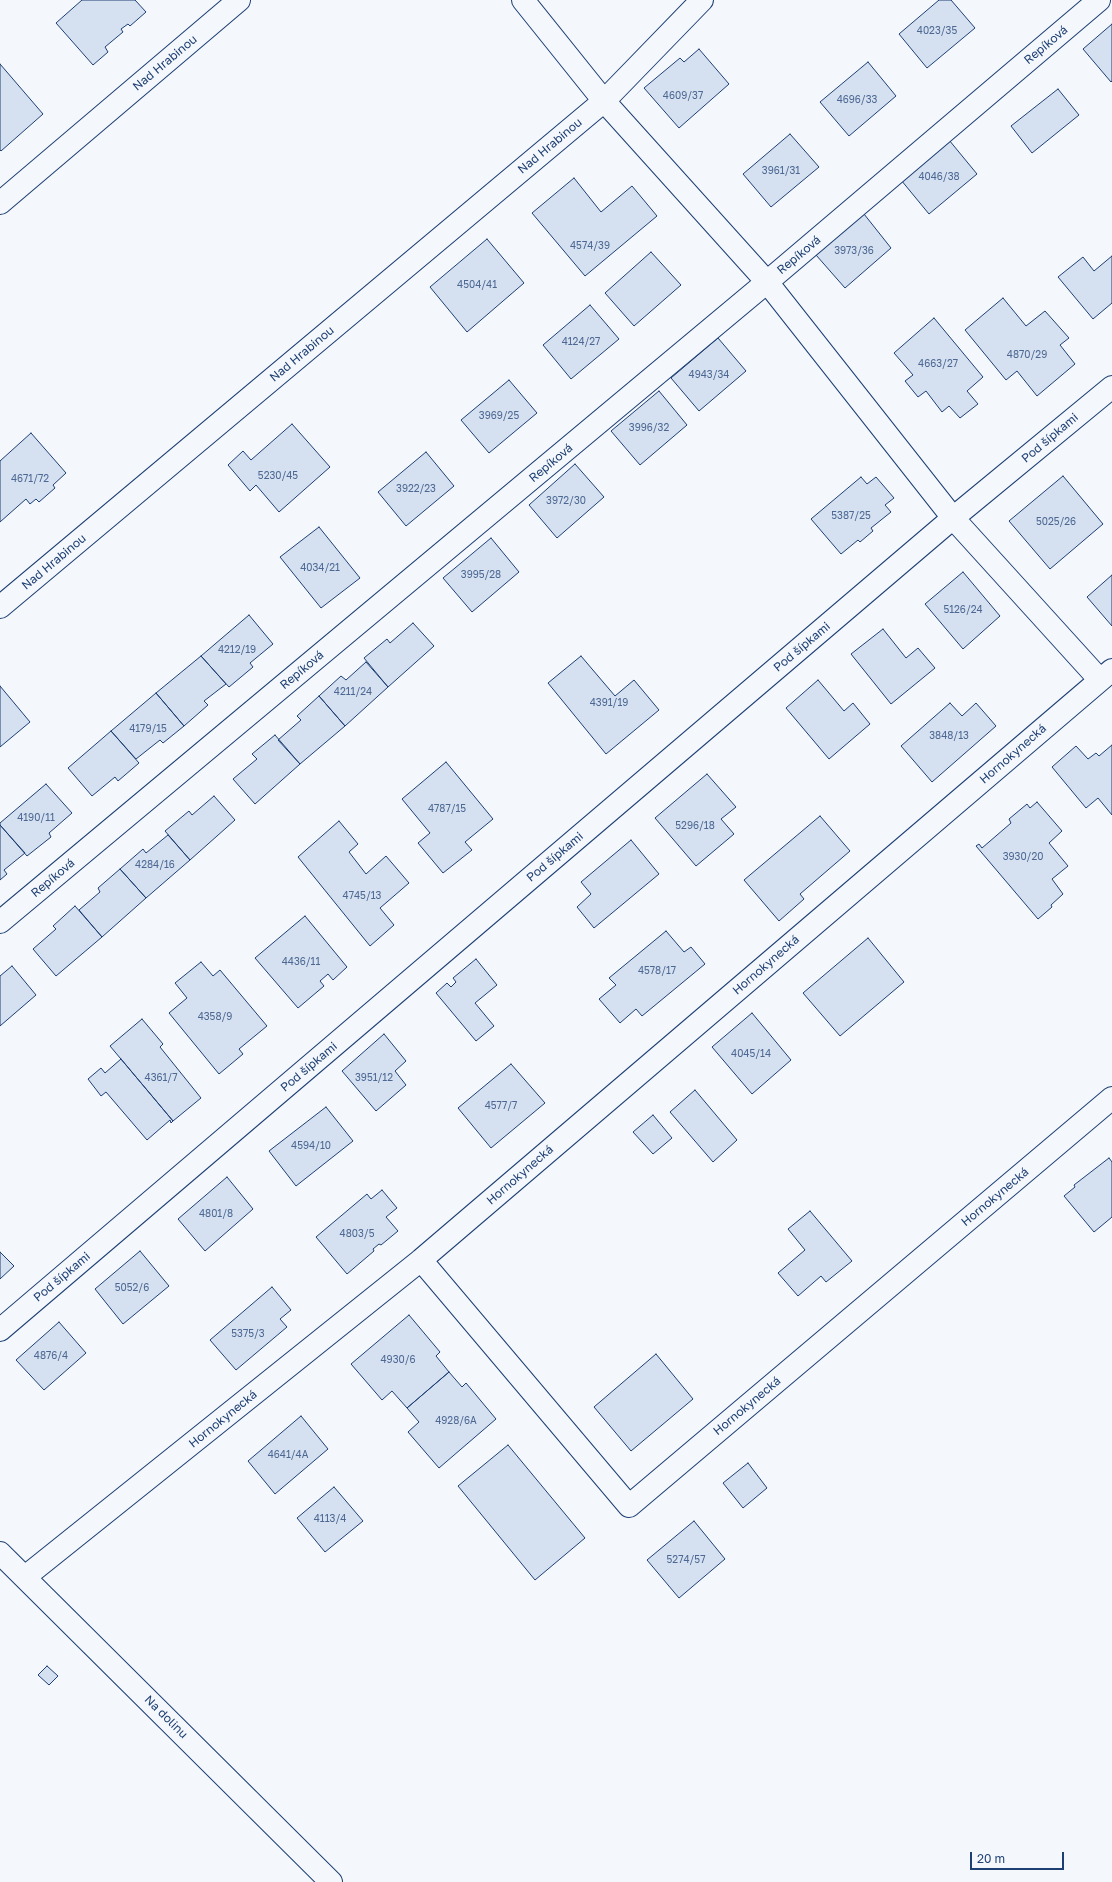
<!DOCTYPE html>
<meta charset="utf-8">
<style>
body{margin:0}
#map{position:relative;width:1112px;height:1882px;overflow:hidden;background:#f4f7fb;font-family:"Golos Text",sans-serif}
canvas{display:block}
.scale{position:absolute;left:970px;top:1852px;width:94px;height:18px;box-sizing:border-box;border:2px solid #1d3f73;border-top:0;padding-left:5px;font-size:12px;line-height:14px;white-space:nowrap;color:#1d3f73;-webkit-text-stroke:3px #f4f7fb;paint-order:stroke}
</style>
<div id="map">
<canvas width="1112" height="1882"></canvas>
<div class="scale">20 m</div>
</div>
<script>
const g = document.querySelector('canvas').getContext('2d');
g.lineJoin = 'round';
function fill(path, color) { g.fillStyle = color; g.fill(path, 'evenodd'); }
const toPath = rows => new Path2D(rows.map(r => 'M' + r).join(''));
function strokePath(path, color, width, dash) { g.strokeStyle = color; g.lineWidth = width; g.lineCap = dash ? 'butt' : 'round'; g.setLineDash(dash || []); g.stroke(path); }
function drawText(font, color, halo, rows, align = 'center') {
  g.font = font + ' "Golos Text",sans-serif'; g.lineWidth = 3; g.setLineDash([]); g.textBaseline = 'middle'; g.strokeStyle = halo; g.fillStyle = color; for (const [text, x, y, turn = 0] of rows) {
    g.save(); g.translate(x, y); g.rotate((+turn || 0) * Math.PI / 180); g.textAlign = isNaN(turn) ? turn : align; if (halo) g.strokeText(text, 0, 0); g.fillText(text, 0, 0); g.restore();
  }
}
const building = toPath([
 [82,0,135,0,146,12,130,26,128,24,121,29,123,32,105,47,108,52,93,65,56,23,82,0],
 [939,0,951,0,975,28,927,68,899,34,939,0],
 [1112,24,1112,81,1111,82,1083,49,1112,24],
 [699,49,729,84,679,128,644,88,680,58,684,62,699,49],
 [868,62,896,96,849,136,820,102,868,62],
 [0,64,43,114,1,151,0,150,0,64],
 [1058,89,1079,115,1032,153,1011,126,1058,89],
 [790,134,819,167,771,207,743,174,790,134],
 [949,140,977,174,929,214,901,180,949,140],
 [574,178,601,212,632,186,657,216,585,276,532,213,574,178],
 [864,214,891,248,845,288,816,255,864,214],
 [487,239,524,283,467,332,430,287,487,239],
 [651,252,681,285,634,326,605,293,651,252],
 [1112,256,1112,303,1093,319,1058,277,1083,257,1094,271,1112,256],
 [1003,298,1026,326,1045,311,1069,338,1060,345,1075,364,1037,396,1017,371,1006,380,965,330,1003,298],
 [590,305,619,339,571,379,543,345,590,305],
 [934,318,983,377,967,391,978,404,960,418,949,406,942,412,926,391,918,397,905,381,913,375,894,353,934,318],
 [718,338,746,371,699,411,671,378,718,338],
 [509,380,537,413,489,453,461,420,509,380],
 [659,391,687,425,640,465,611,431,659,391],
 [292,424,330,467,279,512,256,485,250,491,228,465,243,451,251,460,292,424],
 [31,433,66,473,53,485,55,488,39,502,36,499,30,504,26,499,0,522,0,461,31,433],
 [426,452,454,486,406,526,378,492,426,452],
 [575,464,604,497,557,538,529,505,575,464],
 [1063,476,1103,524,1050,569,1009,521,1063,476],
 [861,477,867,484,876,477,894,498,885,505,891,512,871,528,873,531,860,542,858,540,841,554,811,519,861,477],
 [319,527,360,578,321,608,280,557,319,527],
 [491,538,519,572,472,612,443,578,491,538],
 [963,572,1000,616,963,649,925,604,963,572],
 [1112,575,1112,626,1087,597,1112,575],
 [249,615,273,644,250,663,253,667,229,687,201,656,249,615],
 [413,623,434,646,388,687,364,658,387,639,390,643,413,623],
 [883,629,906,658,918,648,935,668,891,704,851,654,883,629],
 [201,656,226,684,204,701,208,705,184,726,156,693,201,656],
 [581,656,615,696,634,680,659,710,606,754,548,683,581,656],
 [366,662,388,687,345,726,319,696,341,676,346,680,366,662],
 [818,680,844,711,853,703,870,724,829,759,786,708,818,680],
 [0,686,30,722,0,747,0,686],
 [156,693,184,726,163,743,160,740,136,759,111,731,156,693],
 [319,696,345,726,300,764,278,740,301,720,297,716,319,696],
 [950,703,962,716,976,703,996,726,932,782,901,746,950,703],
 [111,731,139,763,118,781,115,777,92,796,68,768,111,731],
 [275,735,300,764,255,804,233,779,257,759,252,754,275,735],
 [1112,745,1112,815,1098,798,1086,808,1052,767,1076,746,1088,759,1096,753,1099,756,1112,745],
 [446,762,493,819,465,842,472,850,443,873,418,843,430,833,402,799,446,762],
 [707,774,736,807,721,819,734,834,696,866,655,818,707,774],
 [46,784,72,813,49,833,51,837,27,856,0,825,0,823,46,784],
 [214,796,235,820,190,860,165,831,189,811,192,815,214,796],
 [1037,802,1062,831,1049,843,1068,866,1052,879,1063,894,1051,905,1052,907,1038,919,976,846,979,844,982,848,1011,823,1009,819,1027,804,1030,808,1037,802],
 [820,816,850,851,800,894,804,899,779,921,744,880,820,816],
 [339,821,358,844,349,852,366,874,386,856,409,883,380,908,394,925,370,946,298,857,339,821],
 [0,825,25,853,4,870,7,874,0,880,0,825],
 [168,835,190,860,146,898,120,869,143,849,146,853,168,835],
 [631,840,659,874,594,928,577,907,591,894,581,882,631,840],
 [120,869,146,898,102,937,79,910,100,892,98,888,120,869],
 [75,906,102,937,56,976,33,949,56,929,53,926,75,906],
 [305,916,347,967,333,980,328,974,320,981,324,986,298,1008,255,958,305,916],
 [666,931,684,952,691,947,705,964,642,1016,636,1009,620,1023,599,999,616,985,609,978,666,931],
 [868,938,904,982,840,1036,803,993,868,938],
 [476,959,497,985,475,1003,494,1026,476,1041,436,993,447,983,451,987,456,982,453,978,476,959],
 [201,962,213,976,220,970,267,1026,239,1049,243,1054,219,1074,169,1013,187,998,175,983,201,962],
 [12,966,36,995,0,1026,0,976,12,966],
 [752,1013,791,1060,752,1094,712,1047,752,1013],
 [142,1019,163,1044,160,1047,201,1098,173,1121,110,1046,142,1019],
 [384,1034,406,1061,395,1071,406,1085,376,1111,342,1071,384,1034],
 [121,1059,173,1121,171,1123,170,1120,147,1140,106,1092,101,1096,88,1079,101,1068,105,1073,121,1059],
 [511,1064,545,1103,491,1148,458,1108,511,1064],
 [695,1090,737,1140,713,1162,670,1112,695,1090],
 [326,1107,353,1141,296,1186,269,1151,326,1107],
 [653,1115,672,1138,653,1154,633,1132,653,1115],
 [1109,1158,1112,1162,1112,1217,1094,1232,1064,1196,1075,1187,1074,1185,1109,1158],
 [227,1177,253,1209,205,1251,178,1219,227,1177],
 [382,1190,397,1208,386,1217,398,1231,381,1245,379,1244,373,1249,374,1251,347,1274,316,1237,367,1194,371,1199,382,1190],
 [810,1211,852,1261,826,1282,821,1276,798,1296,778,1273,805,1250,788,1229,810,1211],
 [140,1251,169,1286,123,1324,95,1289,140,1251],
 [0,1252,14,1266,0,1279,0,1252],
 [272,1287,291,1310,280,1319,287,1327,236,1370,210,1340,272,1287],
 [409,1315,440,1352,436,1356,449,1372,407,1408,392,1391,382,1400,351,1364,409,1315],
 [59,1322,86,1353,44,1390,16,1360,59,1322],
 [656,1354,693,1399,631,1451,594,1407,656,1354],
 [449,1372,462,1387,466,1383,496,1419,439,1468,408,1432,419,1422,407,1408,449,1372],
 [301,1416,328,1449,275,1494,248,1461,301,1416],
 [508,1445,585,1538,535,1580,458,1486,508,1445],
 [748,1463,767,1488,743,1508,723,1483,748,1463],
 [334,1487,363,1521,325,1552,297,1518,334,1487],
 [694,1521,725,1559,679,1598,647,1560,694,1521],
 [47,1666,58,1676,49,1685,38,1675,47,1666]
]);
fill(building, '#d5e0f0');
strokePath(building, '#1d3f73', 1);
const minor = toPath([
 [523,0,604,101,767,282,953,518,1100,680],
 [0,203,239,0],
 [0,607,604,101,702,0],
 [0,922,767,282,1099,0],
 [421,1260,629,1506,1112,1098],
 [0,1330,953,518,1112,387],
 [0,1553,331,1882],
 [25,1577,421,1260,1112,670]
]);
strokePath(minor, '#1d3f73', 24);
strokePath(minor, '#f4f7fb', 22);
drawText('10px', '#4b6792', null, [
 ["4023/35",937,31],
 ["4609/37",683,96],
 ["4696/33",857,100],
 ["3961/31",781,171],
 ["4046/38",939,177],
 ["4574/39",590,246],
 ["3973/36",854,251],
 ["4504/41",477,285],
 ["4124/27",581,342],
 ["4870/29",1027,355],
 ["4663/27",938,364],
 ["4943/34",709,375],
 ["3969/25",499,416],
 ["3996/32",649,428],
 ["5230/45",278,476],
 ["4671/72",30,479],
 ["3922/23",416,489],
 ["3972/30",566,501],
 ["5387/25",851,516],
 ["5025/26",1056,522],
 ["4034/21",320,568],
 ["3995/28",481,575],
 ["5126/24",963,610],
 ["4212/19",237,650],
 ["4211/24",353,692],
 ["4391/19",609,703],
 ["4179/15",148,729],
 ["3848/13",949,736],
 ["4787/15",447,809],
 ["4190/11",36,818],
 ["5296/18",695,826],
 ["3930/20",1023,857],
 ["4284/16",155,865],
 ["4745/13",362,896],
 ["4436/11",301,962],
 ["4578/17",657,971],
 ["4358/9",215,1017],
 ["4045/14",751,1054],
 ["4361/7",161,1078],
 ["3951/12",374,1078],
 ["4577/7",501,1106],
 ["4594/10",311,1146],
 ["4801/8",216,1214],
 ["4803/5",357,1234],
 ["5052/6",132,1288],
 ["5375/3",248,1334],
 ["4876/4",51,1356],
 ["4930/6",398,1360],
 ["4928/6A",456,1421],
 ["4641/4A",288,1455],
 ["4113/4",330,1519],
 ["5274/57",686,1560]
]);
drawText('12px', '#1d3f73', '#f4f7fb', [
 ["Repíková",1046,45,-40],
 ["Nad Hrabinou",165,63,-40],
 ["Nad Hrabinou",550,146,-40],
 ["Repíková",799,255,-40],
 ["Nad Hrabinou",302,354,-40],
 ["Pod šípkami",1050,438,-40],
 ["Repíková",551,463,-40],
 ["Nad Hrabinou",54,562,-40],
 ["Pod šípkami",802,647,-40],
 ["Repíková",302,670,-40],
 ["Hornokynecká",1013,754,-41],
 ["Pod šípkami",555,857,-40],
 ["Repíková",53,878,-40],
 ["Hornokynecká",766,965,-41],
 ["Pod šípkami",309,1067,-40],
 ["Hornokynecká",520,1175,-41],
 ["Hornokynecká",995,1197,-40],
 ["Pod šípkami",62,1277,-40],
 ["Hornokynecká",747,1406,-40],
 ["Hornokynecká",223,1419,-39],
 ["Na dolinu",166,1717,45]
]);
</script>
